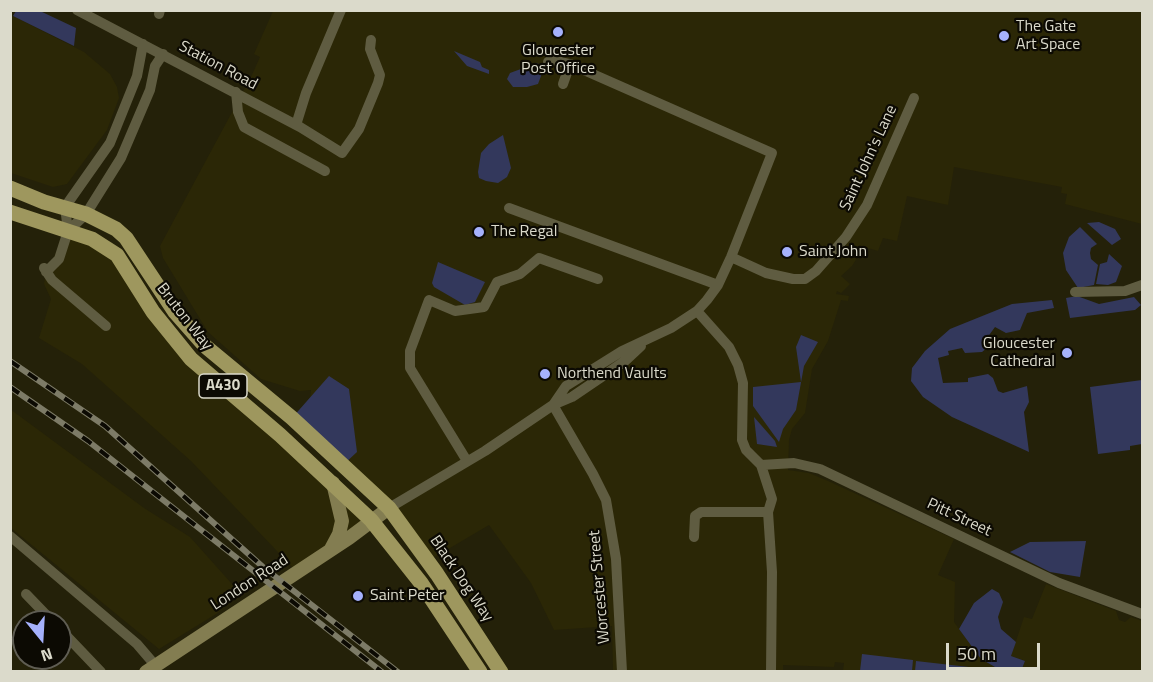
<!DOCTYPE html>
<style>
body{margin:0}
#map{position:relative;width:1153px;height:682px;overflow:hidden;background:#242109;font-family:"Titillium Web",sans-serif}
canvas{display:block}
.frame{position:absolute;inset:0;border:12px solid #dbdacb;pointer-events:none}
.north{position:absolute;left:12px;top:610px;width:60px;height:60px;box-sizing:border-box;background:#0c0a03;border:2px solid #5f5d53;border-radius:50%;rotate:162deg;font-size:16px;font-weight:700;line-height:24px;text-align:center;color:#dbdacb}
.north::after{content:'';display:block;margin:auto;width:21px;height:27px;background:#a5b1fc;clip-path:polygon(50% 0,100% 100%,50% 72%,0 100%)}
.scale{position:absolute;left:946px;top:643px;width:94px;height:27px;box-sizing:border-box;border:3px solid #dbdacb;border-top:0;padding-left:8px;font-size:18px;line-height:21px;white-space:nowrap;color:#dbdacb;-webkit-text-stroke:4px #0c0a03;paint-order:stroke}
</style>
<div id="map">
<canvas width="1153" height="682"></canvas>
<div class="frame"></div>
<div class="north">N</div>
<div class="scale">50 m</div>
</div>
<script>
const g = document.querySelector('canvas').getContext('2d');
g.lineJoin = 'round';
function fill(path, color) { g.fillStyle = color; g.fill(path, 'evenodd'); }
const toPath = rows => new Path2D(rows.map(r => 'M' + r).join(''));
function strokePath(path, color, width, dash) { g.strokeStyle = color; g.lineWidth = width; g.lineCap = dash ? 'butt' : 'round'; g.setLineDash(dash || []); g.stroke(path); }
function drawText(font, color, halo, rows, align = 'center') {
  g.font = font + ' "Titillium Web",sans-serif'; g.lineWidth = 4.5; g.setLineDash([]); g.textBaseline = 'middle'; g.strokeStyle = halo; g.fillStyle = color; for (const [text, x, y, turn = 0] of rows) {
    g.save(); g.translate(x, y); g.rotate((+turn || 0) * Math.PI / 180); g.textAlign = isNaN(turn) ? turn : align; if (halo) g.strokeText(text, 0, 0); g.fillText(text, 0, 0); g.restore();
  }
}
fill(toPath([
 [273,11,1142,11,1142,224,1065,204,1067,194,1061,193,1062,187,954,167,948,205,907,196,897,241,883,238,878,251,861,246,854,255,857,258,852,266,841,276,850,284,841,293,837,291,836,294,849,296,848,301,841,300,828,341,812,369,805,413,792,429,789,440,788,470,809,473,828,481,954,539,938,575,955,582,954,622,981,659,1002,671,843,671,844,663,835,662,834,667,783,665,783,672,613,671,612,626,554,630,531,583,489,525,433,558,292,418,310,398,311,390,300,391,261,379,208,332,163,258,160,246,252,75,260,57,254,54],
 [11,15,84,52,110,74,117,87,119,98,107,130,67,184,53,187,11,173],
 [68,231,104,245,191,359,371,520,297,572,191,461,82,364,39,338,51,299,44,284,46,272],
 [10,409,144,508,190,537,240,593,216,614,159,649,11,528],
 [1046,584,1116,611,1119,620,1125,622,1131,617,1142,621,1142,671,1021,671,1025,661,1011,656,1024,617,1032,619]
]), '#2b2706');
fill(toPath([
 [16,11,40,11,76,28,74,46,13,16],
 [454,51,480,62,482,67,489,70,489,74,467,66],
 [537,63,544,68,538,84,527,87,513,87,507,79,510,73],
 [503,135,511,168,507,177,498,183,486,181,479,178,478,172,481,153,489,144],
 [1099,222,1115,229,1121,239,1112,245,1087,223],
 [1080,227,1097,244,1091,248,1090,253,1091,259,1098,265,1094,285,1078,288,1066,270,1063,253,1069,237],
 [1109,254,1122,266,1116,282,1108,285,1096,284,1100,264,1107,262],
 [438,262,485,282,475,302,465,305,434,287,432,283],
 [1077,296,1099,304,1134,297,1141,305,1135,310,1070,318,1066,298],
 [1052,300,1054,308,1027,313,1020,330,1006,333,995,327,987,338,988,347,982,352,965,353,962,348,948,351,949,355,938,358,943,383,968,382,968,378,988,374,993,378,998,391,1003,393,1027,386,1029,402,1024,412,1029,452,952,417,923,397,911,381,912,368,925,351,950,329,1012,304],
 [801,335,818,342,804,366,796,410,783,429,779,442,753,406,753,387,801,382,796,347],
 [329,376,349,389,357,452,343,465,292,418],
 [1142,380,1142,444,1130,446,1130,450,1098,454,1090,387],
 [754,417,775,441,777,447,757,444],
 [1086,541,1080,577,1050,572,1010,552,1030,542],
 [992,589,999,593,1003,602,998,617,1001,629,1016,642,1011,656,1025,661,1021,671,1002,671,981,659,959,629,974,603],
 [862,654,913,660,912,671,860,671],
 [916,661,969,667,968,671,915,671]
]), '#33385c');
strokePath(toPath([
 [77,10,300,127,342,153,359,129,378,83,380,75,370,49,371,40],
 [159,14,160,10],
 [548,62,553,60,570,64,563,84],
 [236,92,238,112,244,127,325,171],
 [296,125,306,93,341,10],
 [509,208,718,285],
 [68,231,86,214,121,158,150,90,155,66,163,54],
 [731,257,766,273,793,279,805,279,816,271,846,237,867,205,914,98],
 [44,268,52,280,106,326],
 [46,272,59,259,68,231,65,207,110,143,137,76,143,44],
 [1075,292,1125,291,1142,285],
 [697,311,729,347,738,365,743,383,742,440,746,450,761,465,772,499,768,512,772,572,771,672],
 [553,405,566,386,622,351,671,328,697,311,707,300,718,285,731,257,772,153,570,64],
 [553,405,593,474,606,500,616,559,622,672],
 [467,461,410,368,410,351,429,300,455,311,484,307,497,282,520,274,539,258,598,279],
 [761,465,794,463,820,469,1059,583,1142,614],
 [389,508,485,451,553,405,572,397,625,361,641,346],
 [10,536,137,644,155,665],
 [694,537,695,516,701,512,768,512],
 [26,594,53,622],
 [60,629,101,672]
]), '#5f5c41', 10);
strokePath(toPath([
 [331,549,339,534,342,521,333,483],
 [146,672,349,538,389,508]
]), '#837d51', 14);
strokePath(toPath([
 [10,188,44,202,86,214,116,229,126,238,175,312,205,346,292,418,389,508,437,574,501,672],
 [10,212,92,239,117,255,153,312,191,359,280,435,371,520,421,583,480,672]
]), '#9e975e', 15);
const rail = toPath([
 [10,361,105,426,263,567,398,672],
 [10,387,88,441,382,672]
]);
strokePath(rail, '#7d7b67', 6);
strokePath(rail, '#0c0a03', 4, [11]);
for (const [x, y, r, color] of [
 [558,32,6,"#a5b1fc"],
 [1004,36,6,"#a5b1fc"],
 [479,232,6,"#a5b1fc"],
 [787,252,6,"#a5b1fc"],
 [1067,353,6,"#a5b1fc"],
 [545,374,6,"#a5b1fc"],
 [358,596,6,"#a5b1fc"]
]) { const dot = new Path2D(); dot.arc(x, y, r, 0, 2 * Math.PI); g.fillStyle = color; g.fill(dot); strokePath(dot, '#0c0a03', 2); }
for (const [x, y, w] of [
 [223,386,48]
]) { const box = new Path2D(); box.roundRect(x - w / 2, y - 12, w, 24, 4.5); g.fillStyle = '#0c0a03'; g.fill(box); strokePath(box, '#dbdacb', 1.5); }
drawText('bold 15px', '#dbdacb', null, [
 ["A430",223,386]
]);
drawText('16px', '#dbdacb', '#0c0a03', [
 ["The Gate",1016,27],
 ["Art Space",1016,45],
 ["Gloucester",558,51,"center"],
 ["Post Office",558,69,"center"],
 ["The Regal",491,232],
 ["Saint John",799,252],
 ["Gloucester",1055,344,"right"],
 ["Cathedral",1055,362,"right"],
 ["Northend Vaults",557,374],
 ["Saint Peter",370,596]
], 'left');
drawText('16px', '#dbdacb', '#0c0a03', [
 ["Station Road",218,66,28],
 ["Saint John's Lane",869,158,-65],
 ["Bruton Way",184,317,52],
 ["Pitt Street",959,518,25],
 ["Black Dog Way",461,579,56],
 ["London Road",250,583,-33],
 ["Worcester Street",600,587,-95]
]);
</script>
